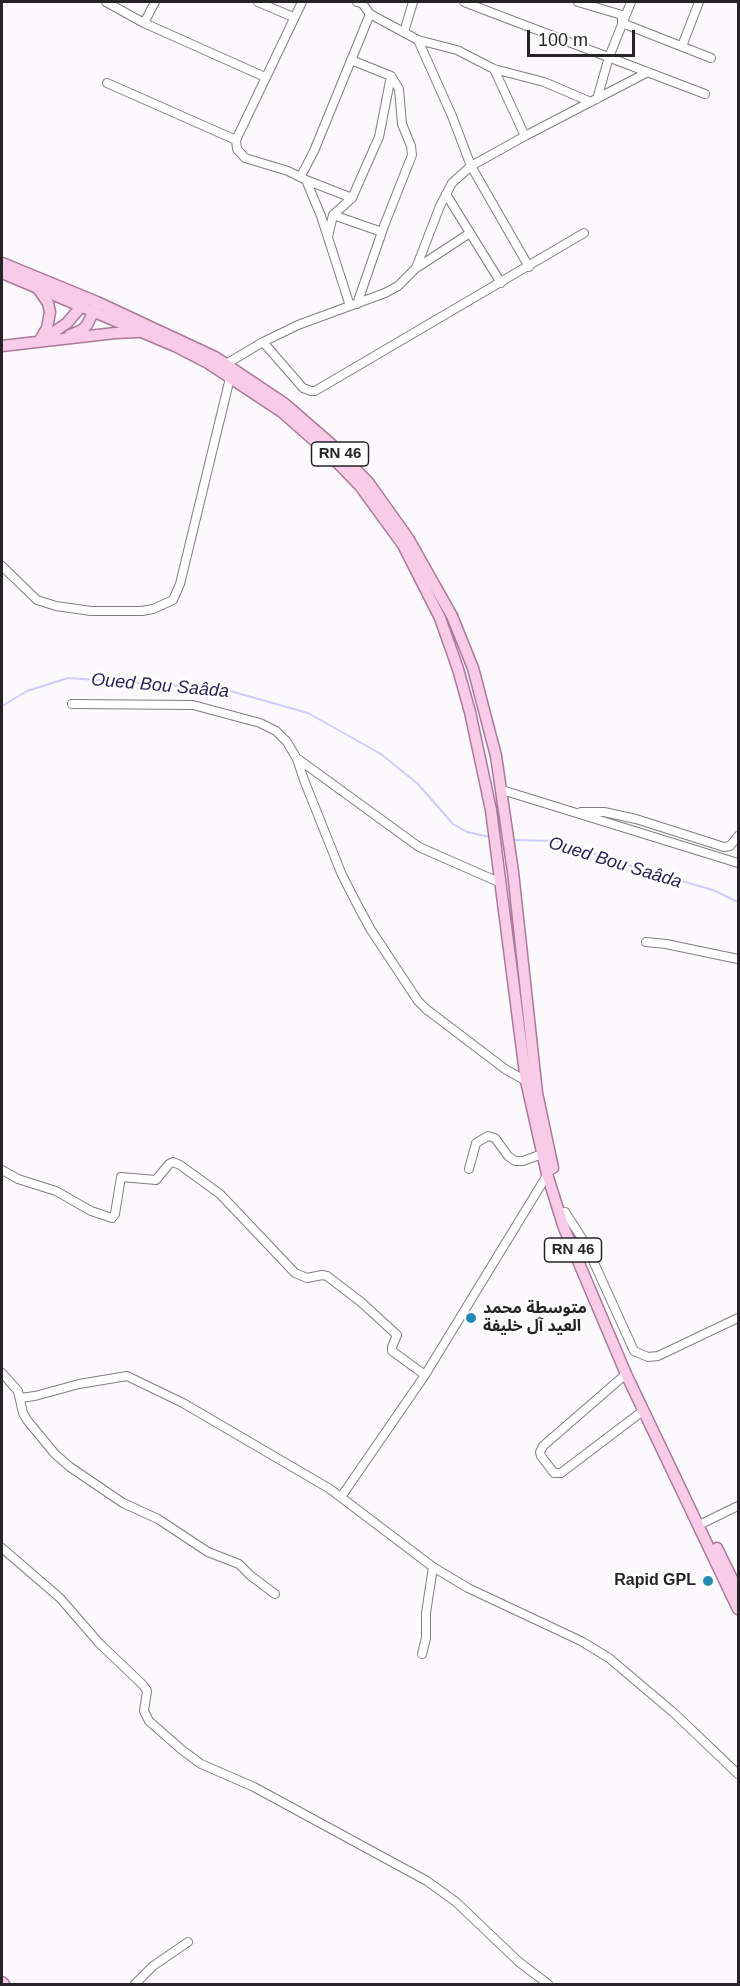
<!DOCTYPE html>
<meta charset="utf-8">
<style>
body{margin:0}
#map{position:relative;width:740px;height:1986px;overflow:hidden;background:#fcf9fd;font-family:Helvetica,sans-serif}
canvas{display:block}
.frame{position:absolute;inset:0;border:3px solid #252325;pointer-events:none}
.scale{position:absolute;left:527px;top:30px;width:108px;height:27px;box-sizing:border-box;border:3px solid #252325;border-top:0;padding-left:8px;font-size:18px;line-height:21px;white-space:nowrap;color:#252325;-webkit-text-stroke:4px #fff;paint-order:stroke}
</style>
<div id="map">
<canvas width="740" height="1986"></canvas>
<div class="frame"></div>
<div class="scale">100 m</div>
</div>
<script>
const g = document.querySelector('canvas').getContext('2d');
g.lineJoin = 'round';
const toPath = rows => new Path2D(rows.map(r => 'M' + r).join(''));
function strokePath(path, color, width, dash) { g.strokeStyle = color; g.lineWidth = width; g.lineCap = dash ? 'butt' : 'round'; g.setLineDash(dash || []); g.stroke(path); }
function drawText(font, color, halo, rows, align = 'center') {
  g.font = font + ' Helvetica,"Noto Sans Arabic",sans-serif'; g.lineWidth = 4.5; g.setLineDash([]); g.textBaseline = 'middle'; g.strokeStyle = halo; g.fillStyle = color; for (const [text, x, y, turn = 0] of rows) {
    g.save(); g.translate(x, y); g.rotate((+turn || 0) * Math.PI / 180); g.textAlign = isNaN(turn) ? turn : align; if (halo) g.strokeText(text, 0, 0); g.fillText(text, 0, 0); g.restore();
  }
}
strokePath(toPath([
 [2,706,27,691,68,678,223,689,308,713,381,754,418,784,453,824,467,832,490,837],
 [513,840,556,841,640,869,713,890,738,902]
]), '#cdccfe', 2);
const minor = toPath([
 [106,2,144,23,265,77],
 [258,2,293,17],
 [357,2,362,3,370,14,418,40,457,50,494,69,544,82,591,102],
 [464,2,705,94],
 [578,2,622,15,622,23,711,58],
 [144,23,155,2],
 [404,32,413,2],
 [418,40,452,116,471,166,529,267],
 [682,46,699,2],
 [351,60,391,76,399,89,402,124,411,146,412,155,384,226,357,304],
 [494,69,525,136],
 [107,83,236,140,302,2],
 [597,99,609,57,631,2],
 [236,140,237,149,245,158,288,171,306,180,321,216,350,306],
 [301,176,314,151,370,14],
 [306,180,352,198],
 [446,194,501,283],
 [333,215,382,232],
 [328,237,333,215,352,198,379,137,391,76],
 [418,267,470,233],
 [263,342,303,388,311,391,315,391,584,233],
 [226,364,263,342,298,325,385,293,398,286,416,268,440,206,452,183,471,166,525,136,648,72],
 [2,566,37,600,56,606,91,611,142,611,153,609,173,600,180,584,230,378],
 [72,704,193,705,260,723,276,731,287,742,297,759,304,780,342,875,359,908,371,930,418,1001,426,1009,505,1069,526,1081],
 [298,759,419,847,501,883],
 [502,790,738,863],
 [581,812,604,812,636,819,724,847,730,846,738,836],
 [646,942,666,944,738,959],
 [469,1169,476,1143,488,1136,495,1138,508,1156,515,1161,523,1161,542,1154],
 [2,1170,18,1179,56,1191,91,1211,112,1218,115,1214,121,1177,156,1180,169,1164,173,1162,180,1165,220,1194,295,1273,307,1278,322,1275,327,1276,361,1302,397,1335,392,1347,392,1351,425,1375],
 [565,1212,585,1243,634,1351,648,1357,658,1356,738,1318],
 [2,1373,18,1391,23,1413,27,1420,55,1454,70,1467,123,1503,158,1519,208,1552,239,1564,251,1576,275,1594],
 [626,1374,543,1446,540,1452,541,1456,554,1473,561,1473,644,1410],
 [20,1398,35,1396,79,1384,127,1376,183,1403,330,1489,433,1567,426,1613,426,1638,422,1654],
 [341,1497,425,1375,549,1172],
 [699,1525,738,1506],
 [2,1548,60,1598,99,1643,143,1685,147,1691,144,1711,149,1721,182,1750,201,1764,254,1787,427,1881,456,1902,519,1962,548,1984],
 [433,1567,468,1588,581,1641,609,1658,674,1713,738,1774],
 [135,1984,153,1966,188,1942]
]);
const major = toPath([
 [2,263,97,302,215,357,285,404,331,444,368,482,408,538,452,616,473,668,496,756,513,872,537,1093,553,1168],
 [2,273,177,347,208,363,282,412,327,452,360,486,403,545,440,618,458,669,470,712,491,810,526,1081,547,1174,564,1228,626,1374,738,1609],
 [39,290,48,303,50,312,47,328,40,340],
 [70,335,82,330,87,325,96,306],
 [41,341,67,323,85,302],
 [2,346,115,333,138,332],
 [717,1548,738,1591],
 [2,1982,4,1984]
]);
strokePath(minor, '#807d80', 10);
strokePath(major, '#ab7999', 13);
strokePath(minor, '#fff', 8);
strokePath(major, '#f8cbe8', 10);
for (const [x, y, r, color] of [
 [471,1318,6,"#238ab3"],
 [708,1581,6,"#238ab3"]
]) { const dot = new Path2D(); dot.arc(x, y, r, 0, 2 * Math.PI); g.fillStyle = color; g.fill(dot); strokePath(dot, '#fff', 2); }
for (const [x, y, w] of [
 [340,454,57],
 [573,1250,57]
]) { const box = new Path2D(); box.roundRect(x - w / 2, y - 12, w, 24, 4.5); g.fillStyle = '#fff'; g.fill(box); strokePath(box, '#252325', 1.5); }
drawText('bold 15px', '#252325', null, [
 ["RN 46",340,454],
 ["RN 46",573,1250]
]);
drawText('bold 16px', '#252325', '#fff', [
 ["متوسطة محمد",483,1309],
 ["العيد آل خليفة",483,1327],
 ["Rapid GPL",696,1581,"right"]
], 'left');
drawText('italic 18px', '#271e57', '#fff', [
 ["Oued Bou Saâda",160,686,5],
 ["Oued Bou Saâda",615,863,17]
]);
</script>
